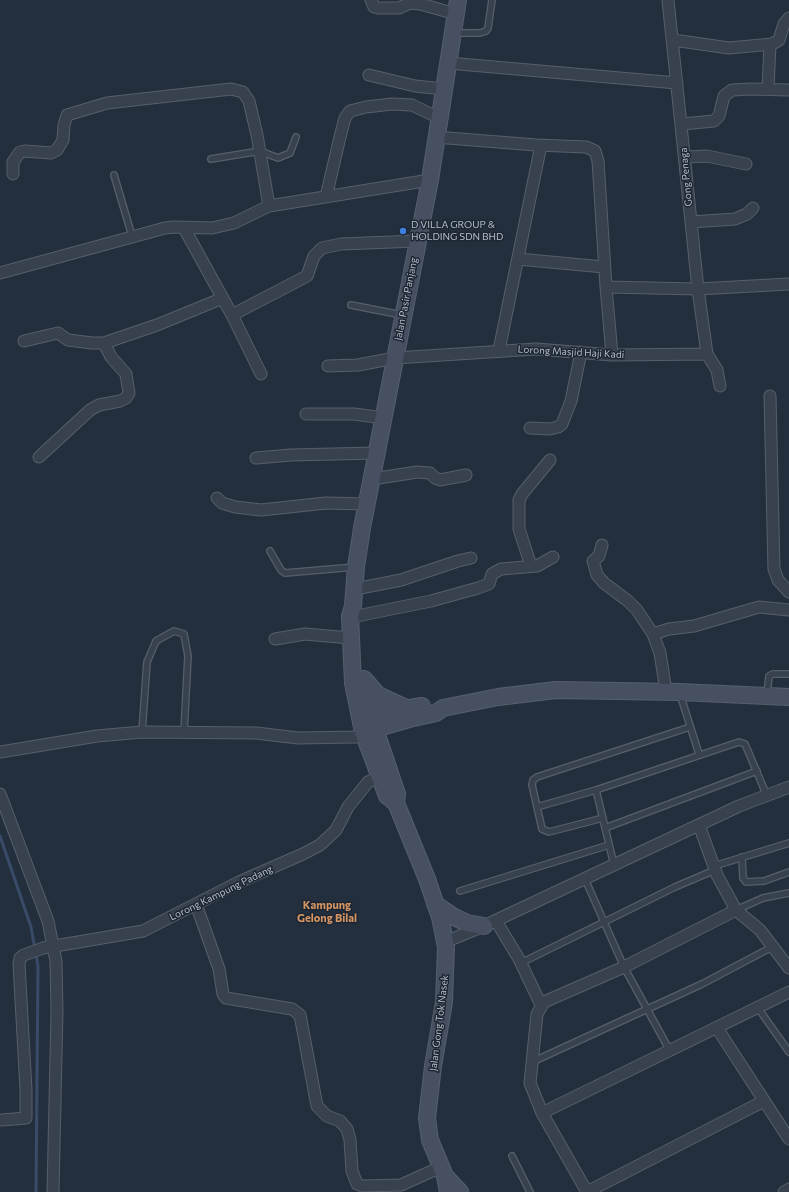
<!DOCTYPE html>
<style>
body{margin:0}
canvas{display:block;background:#242f3e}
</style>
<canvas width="789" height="1192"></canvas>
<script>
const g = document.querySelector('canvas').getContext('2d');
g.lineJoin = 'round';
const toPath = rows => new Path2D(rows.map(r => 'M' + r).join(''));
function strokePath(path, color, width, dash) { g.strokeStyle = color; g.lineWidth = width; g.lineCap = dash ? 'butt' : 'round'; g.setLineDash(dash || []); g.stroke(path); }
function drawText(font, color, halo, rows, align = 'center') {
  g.font = font + ' Commissioner,sans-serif'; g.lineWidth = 3; g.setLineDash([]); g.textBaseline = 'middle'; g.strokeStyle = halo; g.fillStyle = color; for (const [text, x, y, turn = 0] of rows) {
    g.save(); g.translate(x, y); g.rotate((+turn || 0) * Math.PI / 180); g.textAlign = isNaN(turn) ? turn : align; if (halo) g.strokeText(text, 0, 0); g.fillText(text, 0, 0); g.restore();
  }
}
strokePath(toPath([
 [0,836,31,927,38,966,36,1192]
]), '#394c67', 3);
const lane = toPath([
 [454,33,480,33,486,31,488,28,492,0],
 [211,159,260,151,278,158,290,153,296,137],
 [114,175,132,236],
 [351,305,402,315],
 [270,551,281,570,285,573,355,567],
 [680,694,699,754],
 [767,695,769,676,773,674,789,674],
 [142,732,147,662,156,641,174,631,184,634,188,656,184,732],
 [596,790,614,865],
 [537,807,532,785,533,780,537,777,690,727],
 [603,818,549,832,542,829,537,807,596,790,739,742,745,744,767,796],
 [605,828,757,771],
 [742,857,743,878,746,882,764,881,789,872],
 [714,866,789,843],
 [585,879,624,967,670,1051],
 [460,891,609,845],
 [736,910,763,898,789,893],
 [520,959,522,961,527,960,675,887,715,870],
 [758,1008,789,1052],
 [532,1062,702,984,772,947],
 [512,1156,530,1192]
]);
const street = toPath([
 [371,0,374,7,378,8,399,8,410,3,420,4,456,14],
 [668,0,698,289,707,354,717,370,720,386],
 [673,40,729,48,772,44,779,40,784,24,789,18],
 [448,63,677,83],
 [369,75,415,86,444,89],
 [768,89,770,44],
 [682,124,714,121,719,116,724,96,732,90,752,89,789,90],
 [435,137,536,145,586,147,595,151,598,161,606,287,698,289,789,284],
 [685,157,707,156,746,164],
 [13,174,13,162,20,152,25,151,51,153,57,150,63,140,64,125,67,115,107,103,231,89,243,92,249,101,257,135,269,206],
 [326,197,340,137,345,118,350,111,366,107,392,104,412,105,439,118],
 [691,222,735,219,747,214,753,208],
 [184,228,232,315,261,374],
 [518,259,604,267],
 [0,273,165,228,174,227,212,228,234,223,269,206,430,180],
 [606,287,612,355],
 [232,315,307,276,314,256,322,248,341,244,417,241],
 [24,341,58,333,68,340,92,343,104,343,157,325,223,298],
 [499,350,541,145],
 [328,366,358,365,395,358,536,349,612,355,707,354],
 [770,396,774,569,778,580,789,592],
 [306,414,354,414,384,418],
 [530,428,550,429,558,427,562,424,571,401,581,352],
 [39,457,90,410,99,405,120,401,126,398,129,393,126,374,111,357,104,343],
 [256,458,291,455,377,453],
 [372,479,417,472,430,473,435,478,440,480,466,475],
 [217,498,222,503,235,507,261,510,326,503,366,504],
 [602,545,599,556,593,561,597,575,604,583,628,601,637,610,653,634,660,653,666,691],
 [531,566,519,529,519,500,522,494,550,460],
 [355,589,401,580,458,561,471,558],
 [357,616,431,601,478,588,489,584,492,574,501,569,537,566,553,557],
 [653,634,669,629,694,626,759,607,789,610],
 [275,639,305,634,350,638],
 [0,752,97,736,142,732,256,733,298,738,356,737,363,732],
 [0,794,48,921,56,961,57,1011,53,1192],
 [699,825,717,875,736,910,760,930,789,968],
 [196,904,219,969,223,994,226,998,292,1009,300,1015,317,1106,327,1116,340,1121,347,1129,350,1140,352,1171,357,1184,362,1186,401,1185,441,1167],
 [736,910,624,967,544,1002,537,1014,530,1083,542,1113,587,1192,764,1101],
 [496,921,519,959,541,1005],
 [445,942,484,926,739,806,789,787],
 [717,1028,789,1139],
 [542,1113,789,992],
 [2,1120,26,1118,26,1090,19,964,20,958,24,955,43,948,143,931,239,882,303,854,320,845,336,830,348,807,368,782,378,777],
 [784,1192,789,1189]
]);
const secondary = toPath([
 [364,679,378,695,406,708],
 [366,690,375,729,397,794,396,803,427,879,440,917,446,947,444,1002,433,1066,427,1118,430,1140,445,1176,448,1192],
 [360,716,422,706],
 [364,732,409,719,436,713,443,708,498,697,556,690,679,692,789,697],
 [396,803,387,796,363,732,353,683,350,616,353,606,356,567,362,528,430,180,458,0],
 [435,904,454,917,467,923,484,926],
 [445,1176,460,1192]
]);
strokePath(lane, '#565f6c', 8);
strokePath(street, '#565f6c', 13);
strokePath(secondary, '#565f6c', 18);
strokePath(lane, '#38414e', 5.5);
strokePath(street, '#38414e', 11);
strokePath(secondary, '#465061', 16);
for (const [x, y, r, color] of [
 [403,231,4,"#3f7fe0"]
]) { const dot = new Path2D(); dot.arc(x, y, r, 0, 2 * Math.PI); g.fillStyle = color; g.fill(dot); strokePath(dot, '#1d2633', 1.5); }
drawText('10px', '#b4bcc9', '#1d2633', [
 ["Gong Penaga",686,177,-95],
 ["Jalan Pasir Panjang",406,299,-79],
 ["Lorong Masjid Haji Kadi",571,352,3],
 ["Lorong Kampung Padang",221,893,-26],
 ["Jalan Gong Tok Nasek",439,1023,-83]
]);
drawText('10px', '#b4bcc9', '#1d2633', [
 ["D VILLA GROUP &",411,225],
 ["HOLDING SDN BHD",411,237]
], 'left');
drawText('bold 11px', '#d59563', '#1d2633', [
 ["Kampung",327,905],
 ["Gelong Bilal",327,918]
]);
</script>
